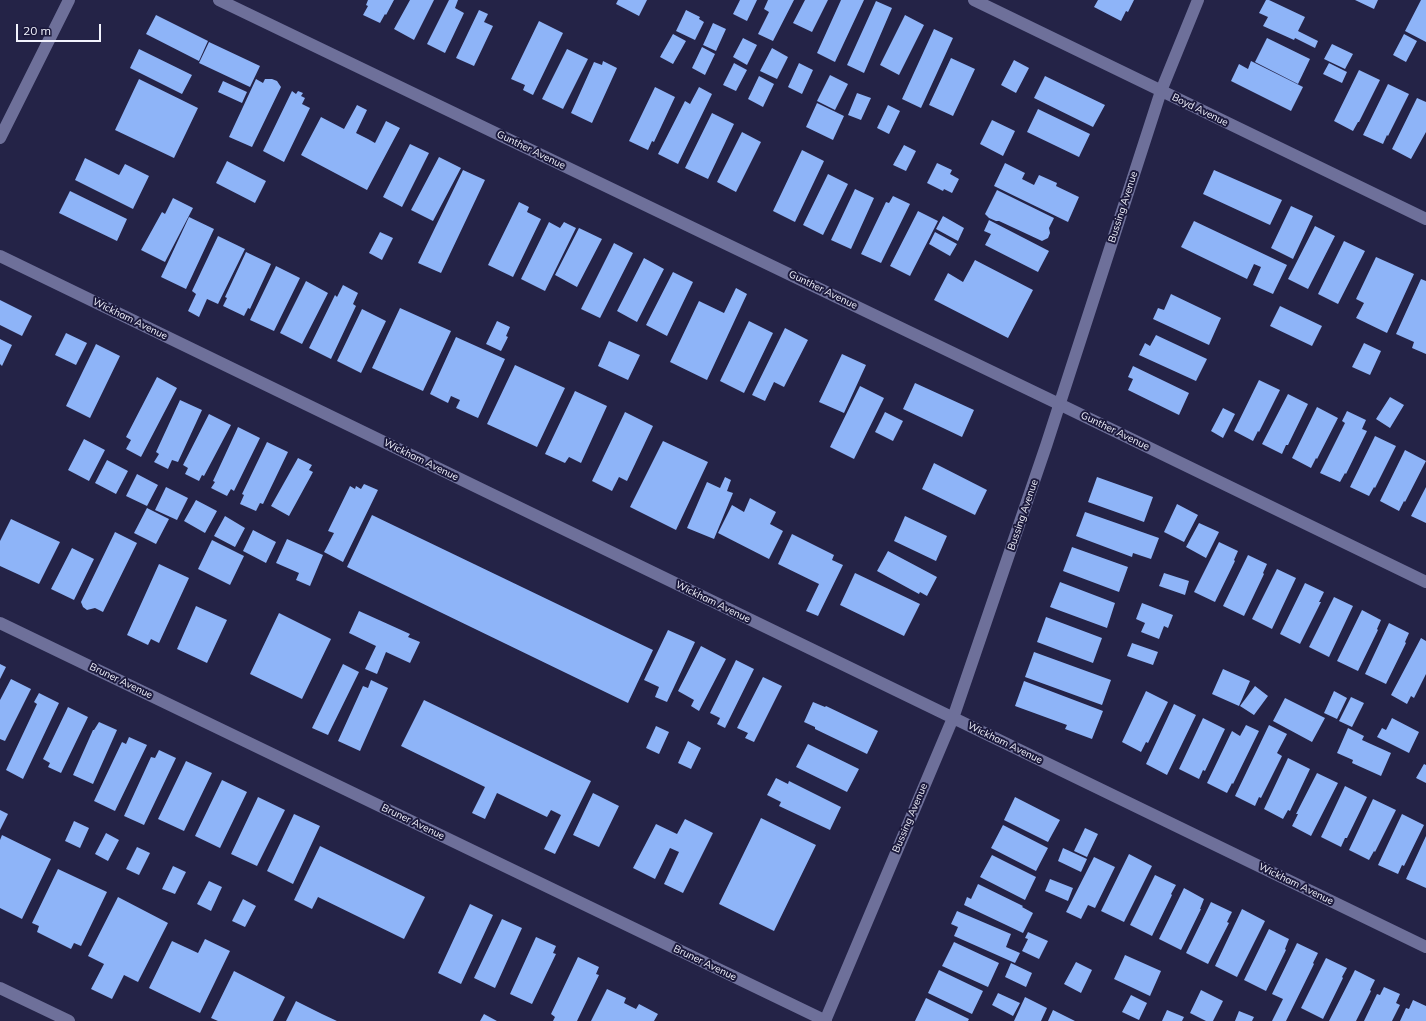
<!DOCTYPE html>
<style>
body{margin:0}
#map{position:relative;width:1426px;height:1021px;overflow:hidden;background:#242347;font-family:Mulish,sans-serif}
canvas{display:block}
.scale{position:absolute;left:16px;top:24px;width:85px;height:18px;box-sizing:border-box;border:2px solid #f2f3fd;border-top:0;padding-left:5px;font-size:12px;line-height:14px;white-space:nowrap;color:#f2f3fd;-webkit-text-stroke:3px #1b193c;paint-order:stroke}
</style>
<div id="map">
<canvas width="1426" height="1021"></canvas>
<div class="scale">20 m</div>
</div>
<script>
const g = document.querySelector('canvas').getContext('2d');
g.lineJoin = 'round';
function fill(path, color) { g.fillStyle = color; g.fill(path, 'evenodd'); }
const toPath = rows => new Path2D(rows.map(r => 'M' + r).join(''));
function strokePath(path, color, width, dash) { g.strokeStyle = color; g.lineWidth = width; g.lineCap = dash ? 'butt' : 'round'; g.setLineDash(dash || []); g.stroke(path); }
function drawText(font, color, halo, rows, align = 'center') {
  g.font = font + ' Mulish,sans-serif'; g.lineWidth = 4; g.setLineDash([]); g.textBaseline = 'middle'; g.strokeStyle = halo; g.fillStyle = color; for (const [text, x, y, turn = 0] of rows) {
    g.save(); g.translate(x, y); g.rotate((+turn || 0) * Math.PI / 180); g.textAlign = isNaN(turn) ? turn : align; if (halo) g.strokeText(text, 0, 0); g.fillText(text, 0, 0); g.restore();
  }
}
fill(toPath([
 [368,0,394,0,386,15,385,14,380,23,363,15,368,6,366,5],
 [410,0,434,0,414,40,394,29],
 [449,0,458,0,455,8,464,13,445,53,427,44],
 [618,0,647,0,639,16,616,4],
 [740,0,757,0,747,21,733,14],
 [768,0,794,0,773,41,758,34,769,12,764,9],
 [805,0,828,0,812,32,793,23],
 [841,0,864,0,835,62,817,53],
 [1098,0,1134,0,1128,12,1126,11,1121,21,1094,7],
 [1266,0,1269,0,1305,17,1298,31,1318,41,1315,48,1295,38,1294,40,1263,26,1268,17,1259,13],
 [1355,0,1378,0,1374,9],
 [1421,0,1426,0,1426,42,1405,31],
 [876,1,892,8,864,73,847,65],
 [479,10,488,14,484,22,493,26,474,66,456,58],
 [686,10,700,17,699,19,704,22,695,40,676,31],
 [156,15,208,41,199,61,146,34],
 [905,15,924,25,899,75,880,65],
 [539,21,563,33,533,95,523,90,525,85,511,79],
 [713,23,726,29,716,51,703,45],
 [934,29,953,38,921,108,902,99],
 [673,34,686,41,673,64,660,57],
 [1404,34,1417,41,1406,62,1393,55],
 [743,38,757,45,747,65,733,57],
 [1267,38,1310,59,1298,84,1255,62],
 [209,42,260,66,250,87,199,63],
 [1332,44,1353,54,1345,69,1324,59],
 [702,47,715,54,705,75,692,68],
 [772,48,788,57,777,79,760,71],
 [139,49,192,75,182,94,130,68],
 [567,49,588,59,563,109,542,99],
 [951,58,975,69,953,116,929,105],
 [1014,60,1029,68,1016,93,1001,85],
 [603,61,617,68,592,123,571,113,594,62,602,65],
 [1251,61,1303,87,1291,111,1231,81,1239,64,1248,69],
 [734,63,747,70,736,91,723,85],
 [799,63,813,70,802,94,788,87],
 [1329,63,1347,72,1342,83,1323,74],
 [1359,70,1380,80,1359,122,1358,122,1353,131,1334,121],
 [830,75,848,84,835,110,817,101],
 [759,76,774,84,763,107,748,99],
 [1045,76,1105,105,1093,127,1034,98],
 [139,79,198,108,174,158,115,130],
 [256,79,263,83,265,79,272,79,277,81,281,87,252,147,229,137],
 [223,81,247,92,242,103,218,92],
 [1388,84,1409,94,1388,136,1387,135,1383,144,1363,135],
 [655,87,675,97,654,142,652,141,648,150,629,141],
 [699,87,712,94,678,164,658,154,685,101,690,104],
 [292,91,296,94,298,91,303,93,301,96,305,98,302,104,310,108,284,162,263,151],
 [857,93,871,98,861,120,848,115],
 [1417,98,1426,102,1426,132,1411,159,1392,149],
 [817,103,844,116,833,140,806,127],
 [357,105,367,110,356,133,368,139,375,143,386,121,400,128,367,190,301,155,321,117,344,129],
 [888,105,900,111,889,134,877,128],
 [1038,109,1090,134,1079,157,1027,132],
 [712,113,734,124,708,179,685,168],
 [992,120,1015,131,1003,156,980,144],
 [742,132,761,142,736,192,717,182],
 [410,144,429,153,402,207,383,197],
 [904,145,916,151,906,171,893,165],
 [802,150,824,161,795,222,773,211],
 [439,157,461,168,433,221,411,210],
 [85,158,119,175,125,164,149,176,133,209,75,180],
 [227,161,266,181,255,203,216,183],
 [937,163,952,170,950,174,959,179,952,193,944,189,943,191,927,183],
 [1005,163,1025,173,1022,179,1034,185,1039,175,1057,183,1056,186,1079,197,1068,222,994,186],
 [463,170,485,180,441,273,418,263],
 [1214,170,1282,200,1270,225,1203,194],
 [828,174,848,184,823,235,803,225],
 [855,189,874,198,851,249,831,240],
 [997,190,1054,218,1049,228,1050,233,1048,238,1042,241,999,221,996,221,989,218,985,214],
 [70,191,127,219,117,241,59,213],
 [893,196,910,204,881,263,861,254,886,202,889,203],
 [173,198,193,208,165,262,141,250,162,212,165,214],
 [519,202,529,207,527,212,541,219,513,277,488,265],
 [1291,206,1313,216,1293,259,1271,248],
 [918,211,938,221,910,276,890,266],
 [943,216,964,228,958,241,936,229],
 [189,217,214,229,186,289,161,277],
 [989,220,1049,251,1038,272,985,245,991,234,984,231],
 [1194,221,1287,265,1273,294,1253,285,1261,267,1254,264,1247,279,1181,247],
 [549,222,560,228,564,222,576,228,545,291,521,279],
 [1315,226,1335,236,1308,289,1288,279],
 [579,228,602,239,577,287,555,275],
 [380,232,393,238,382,260,369,253],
 [935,232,957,244,950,256,929,244],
 [218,236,245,249,218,304,207,299,199,317,188,311,196,294,192,291],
 [1344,241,1365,251,1338,304,1318,294],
 [614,243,633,253,600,318,581,309],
 [246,252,271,264,250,309,248,308,244,316,223,306,227,298,225,297],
 [1376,257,1414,274,1387,333,1356,318,1364,303,1356,299],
 [644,258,664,269,637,322,617,311],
 [975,260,1033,290,1008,338,934,300,948,273,963,282],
 [276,266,300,278,274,331,250,320],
 [673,272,693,282,667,336,646,325],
 [1421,279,1426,281,1426,354,1412,348,1414,342,1396,334],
 [306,281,328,293,302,344,280,333],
 [343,285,358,293,353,304,356,306,331,359,309,348,335,295,337,297],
 [736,288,747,294,707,380,670,362,699,301,724,313],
 [1171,294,1221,318,1209,345,1153,319,1158,308,1164,310],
 [0,300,32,316,22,336,0,325],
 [1280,306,1322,326,1312,346,1270,326],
 [400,308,451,331,423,391,372,368],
 [362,309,386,321,361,373,337,361],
 [497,321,510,327,506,336,508,337,501,351,486,344],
 [749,321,773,333,744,393,720,381],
 [785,328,808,340,784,387,774,382,765,401,752,395],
 [66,333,87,343,76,365,55,355],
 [1156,335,1207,359,1196,381,1139,355,1145,343,1150,346],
 [456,337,505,359,478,418,456,408,460,400,451,396,448,403,430,394],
 [0,339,12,345,2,366,0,364],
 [609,341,640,355,628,380,598,366],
 [1364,343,1381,351,1370,375,1352,367],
 [96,344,120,356,90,418,66,406],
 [842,354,866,365,844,413,819,402],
 [515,365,565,388,537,447,487,424],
 [1133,366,1189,393,1179,415,1128,390,1133,379,1128,377],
 [157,377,177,388,141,457,126,449,131,440,126,437],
 [1259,380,1280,390,1259,432,1258,431,1253,441,1234,431],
 [915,383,974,410,962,437,903,409],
 [860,386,884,398,854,459,830,447],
 [575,391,607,406,581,463,569,457,565,463,545,454],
 [1288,394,1308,404,1288,445,1286,445,1282,454,1262,444],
 [1390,397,1404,405,1390,428,1376,419],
 [180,400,202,410,178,462,172,460,168,469,154,462,159,454,156,452],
 [1317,407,1338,418,1317,459,1316,458,1311,468,1292,458],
 [1223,408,1235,414,1223,438,1211,431],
 [1347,411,1366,420,1362,429,1367,431,1346,474,1345,473,1340,482,1320,473,1345,423,1342,421],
 [625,412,653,426,627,481,619,477,612,491,592,481],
 [885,412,903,421,893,441,875,432],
 [209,414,231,425,204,476,202,475,199,481,185,474,188,468,183,465],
 [238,427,260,438,234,491,231,489,227,496,211,488,215,482,213,481],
 [1375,436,1396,446,1375,488,1374,487,1369,496,1350,487],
 [84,439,105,450,89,481,68,470],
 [663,441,708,462,676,530,630,507],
 [267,442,288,452,263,504,260,503,256,511,240,504,244,495,242,494],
 [1405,450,1426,461,1405,502,1404,501,1399,511,1380,501],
 [298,458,312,465,309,470,313,472,289,516,271,506],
 [107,460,128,471,116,494,95,483],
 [934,463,987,490,975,515,922,489],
 [137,474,158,485,147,506,126,496],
 [725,477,731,480,727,491,733,493,714,539,687,528,707,482,720,488],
 [1097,477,1153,497,1144,522,1088,502],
 [364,484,378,490,343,562,324,552,334,533,328,531,350,486,355,489,356,486,361,489],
 [166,487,188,498,177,520,155,510],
 [1426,487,1426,523,1411,516],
 [750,498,776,512,770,524,783,531,769,559,718,533,732,505,744,512],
 [196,500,217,511,205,533,184,521],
 [1177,504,1198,515,1184,542,1164,532],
 [147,508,169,519,156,544,134,533],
 [1085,512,1159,538,1151,559,1133,553,1132,557,1076,536],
 [372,515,653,650,628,703,347,567],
 [225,516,245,528,235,547,214,536],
 [905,516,947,536,936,561,894,541],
 [11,519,60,542,39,584,0,566,0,541],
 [1199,523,1219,532,1206,558,1186,547],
 [253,530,276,542,266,563,243,551],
 [115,532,137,543,103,612,95,608,87,610,83,607,81,602],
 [792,534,834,555,832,560,843,565,818,616,806,611,819,584,778,564],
 [287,539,323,555,310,586,296,580,299,573,276,563],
 [212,540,244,556,230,585,198,569],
 [1219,542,1238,551,1234,560,1235,561,1215,602,1194,592],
 [1072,547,1128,567,1119,592,1063,571],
 [72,548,94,559,74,600,51,589],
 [888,551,937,577,927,596,920,592,919,594,877,571],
 [1248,555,1267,564,1263,573,1264,574,1244,616,1223,606],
 [159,564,189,578,159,643,151,639,148,645,127,635],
 [1277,569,1296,578,1272,629,1252,619],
 [855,573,920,604,904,636,840,605],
 [1164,573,1189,581,1185,595,1159,586],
 [1060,582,1115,603,1107,628,1050,607],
 [1305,583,1324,592,1319,602,1321,602,1300,644,1280,634],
 [1334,597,1353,606,1329,657,1309,647],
 [1142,603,1173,615,1168,628,1164,626,1159,639,1141,632,1145,623,1136,619],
 [196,606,227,620,207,663,177,649],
 [1362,610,1381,620,1377,629,1378,630,1358,671,1337,661],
 [359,611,410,634,408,637,420,642,410,663,386,652,377,674,365,669,376,646,349,633],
 [279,613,331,639,302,699,250,674],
 [1046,617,1102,638,1093,663,1037,642],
 [1389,623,1409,633,1405,642,1406,643,1386,684,1365,674],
 [668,630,695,642,667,702,655,697,659,687,644,680],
 [1421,638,1426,641,1426,674,1414,698,1411,696,1407,704,1391,695],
 [1132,643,1158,652,1153,665,1127,656],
 [701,646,726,659,699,711,691,706,694,700,678,691],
 [1034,652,1111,680,1102,705,1025,677],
 [736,660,754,669,725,728,717,724,720,718,710,713],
 [0,664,6,667,0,679],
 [343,664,359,672,328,735,312,728],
 [1223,669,1250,681,1239,706,1212,694],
 [763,677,782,686,754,742,745,738,748,733,737,728],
 [11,679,31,689,5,741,0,739,0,700],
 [371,680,388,688,360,751,338,741,363,686,368,688],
 [1024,681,1103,711,1092,739,1065,729,1067,725,1015,706],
 [1255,686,1268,696,1254,715,1240,706],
 [1146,691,1168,702,1148,743,1146,742,1141,752,1122,742],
 [1334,691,1347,698,1337,719,1324,713],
 [39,693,59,703,23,779,6,770,37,704,34,702],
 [1351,697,1364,703,1352,727,1339,721],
 [1285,698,1325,718,1312,742,1273,721],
 [424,700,591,781,555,854,544,849,561,815,551,810,547,817,497,793,485,819,472,813,485,787,401,746],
 [813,702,825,707,826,706,878,731,867,754,815,729,815,727,804,722],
 [1174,704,1196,715,1167,775,1146,764],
 [68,707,88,717,61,773,48,767,50,763,43,759],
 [1203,718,1225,729,1205,771,1203,770,1199,779,1179,769],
 [1392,718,1419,732,1409,753,1377,737,1382,728,1386,730],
 [99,722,117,730,93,784,73,775,93,730,94,730],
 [1246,725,1259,731,1233,784,1232,783,1227,793,1207,783,1232,731,1240,736],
 [1269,725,1287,734,1277,753,1282,756,1261,798,1259,797,1255,806,1235,796],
 [656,726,669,732,659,754,646,748],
 [1348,728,1364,736,1362,740,1391,753,1381,776,1352,763,1353,760,1337,753],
 [129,737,147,745,115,811,94,801,122,742,126,744],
 [688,741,701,748,691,769,678,763],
 [808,744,859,769,847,792,796,767],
 [159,750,176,758,144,825,124,816,151,757,155,758],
 [1288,758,1310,769,1290,811,1288,810,1283,819,1264,809],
 [186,761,212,773,184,831,158,819],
 [1424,764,1426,765,1426,783,1416,778],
 [1317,773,1338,783,1311,836,1292,826,1298,814,1296,814],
 [776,778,788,784,789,781,841,807,830,830,779,806,781,802,767,795],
 [222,780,247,792,220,848,195,836],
 [1345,786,1367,797,1347,838,1345,838,1341,847,1321,837],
 [593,793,619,806,599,847,573,835],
 [258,797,285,810,257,866,231,854],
 [1015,797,1060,820,1048,842,1004,820],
 [1373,799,1396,810,1375,852,1374,851,1369,860,1349,850],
 [0,810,8,814,0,830],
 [294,814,320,826,293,884,267,871],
 [1402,814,1424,825,1404,866,1402,865,1398,874,1378,865],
 [761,818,816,845,774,931,719,904],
 [685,819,713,833,683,893,664,884,679,852,670,848,655,879,633,868,656,824,677,834],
 [74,821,89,828,80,848,65,841],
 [1003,825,1048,848,1036,871,991,848],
 [1085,828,1098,834,1087,857,1074,851],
 [106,833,119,840,108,861,95,854],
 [2,835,51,859,22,919,0,908,0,840],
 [1426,836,1426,888,1406,879],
 [320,846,425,897,404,939,318,897,312,909,294,900],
 [137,847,150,853,139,875,126,869],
 [1063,848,1087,859,1081,872,1058,861],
 [1129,854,1152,866,1124,922,1101,911],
 [992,855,1036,877,1025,900,980,877],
 [1094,857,1115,867,1095,908,1088,905,1081,919,1066,912],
 [173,866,186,872,175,894,162,889],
 [58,869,107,892,81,946,74,943,71,949,37,932,39,926,32,923],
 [1155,875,1176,885,1171,894,1172,895,1152,936,1130,925],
 [1050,879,1073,888,1068,901,1045,891],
 [209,881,222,887,211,911,197,904],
 [978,884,1023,906,1022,907,1033,913,1023,933,964,905,967,897,971,899],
 [1184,888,1204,899,1200,909,1201,909,1181,950,1159,939],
 [118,897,168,923,138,982,124,975,112,999,91,989,104,964,88,956],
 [243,899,256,906,245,927,232,921],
 [1211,902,1232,912,1227,922,1229,923,1208,964,1186,953],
 [470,904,493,915,461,984,438,973],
 [1242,909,1265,921,1237,977,1215,966],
 [957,911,1011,934,1006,947,1020,953,1015,963,954,936,958,927,951,924],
 [502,919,522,928,495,988,474,978],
 [1269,929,1289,939,1285,949,1286,950,1266,991,1244,980],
 [1028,932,1048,941,1039,959,1022,951,1028,939,1025,938],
 [536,937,556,946,553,953,556,954,532,1004,510,994],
 [205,939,230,951,200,1013,149,988,172,941,198,953],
 [954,942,999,963,988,987,942,966],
 [1297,943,1318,953,1313,963,1314,964,1286,1021,1272,1021,1283,999,1272,994],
 [1125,955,1161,971,1150,996,1114,979],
 [578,957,599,967,596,974,599,975,577,1021,553,1021,555,1017,551,1014],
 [1326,958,1347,968,1342,977,1343,978,1323,1019,1301,1008],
 [1076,962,1092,970,1081,993,1064,984],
 [1011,963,1032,973,1026,987,1005,977],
 [939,970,983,991,972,1014,928,993],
 [1355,970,1375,980,1370,990,1371,991,1356,1021,1329,1021],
 [234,971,285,997,273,1021,218,1021,211,1018],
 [1384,987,1400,994,1396,1003,1400,1005,1392,1021,1364,1021,1377,994,1380,995],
 [607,989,626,998,624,1003,636,1009,639,1004,658,1014,654,1021,591,1021],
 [1201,990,1223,1001,1213,1021,1206,1021,1190,1013],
 [998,993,1020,1003,1013,1016,992,1005],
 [1131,995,1147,1003,1139,1020,1122,1012],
 [1025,997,1047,1008,1041,1021,1014,1021],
 [926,998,969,1019,968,1021,915,1021],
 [1413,1000,1426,1006,1426,1021,1400,1021,1406,1008,1409,1009],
 [296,1001,322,1014,337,1021,286,1021],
 [1053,1010,1075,1021,1048,1021],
 [1167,1010,1184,1017,1182,1021,1162,1021],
 [1239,1011,1254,1017,1252,1021,1235,1021],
 [484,1014,497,1021,480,1021]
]), '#8eb4f8');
strokePath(toPath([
 [219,0,1059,404,1426,582],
 [974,0,1426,219],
 [0,138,69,0],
 [0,256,1426,947],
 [0,623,826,1021],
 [0,988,69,1021],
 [825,1021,953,718,1046,446,1161,91,1198,0]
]), '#6e709a', 12);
drawText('10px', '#f2f3fd', '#1b193c', [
 ["Boyd Avenue",1200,110,26],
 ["Gunther Avenue",531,150,26],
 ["Bussing Avenue",1123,207,-72],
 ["Gunther Avenue",823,290,26],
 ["Wickham Avenue",130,319,26],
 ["Gunther Avenue",1115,431,26],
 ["Wickham Avenue",421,460,26],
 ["Bussing Avenue",1023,515,-71],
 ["Wickham Avenue",713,602,26],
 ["Bruner Avenue",121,681,26],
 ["Wickham Avenue",1005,743,26],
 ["Bussing Avenue",910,818,-67],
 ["Bruner Avenue",413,822,26],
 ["Wickham Avenue",1296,884,26],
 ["Bruner Avenue",705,963,26]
]);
</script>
